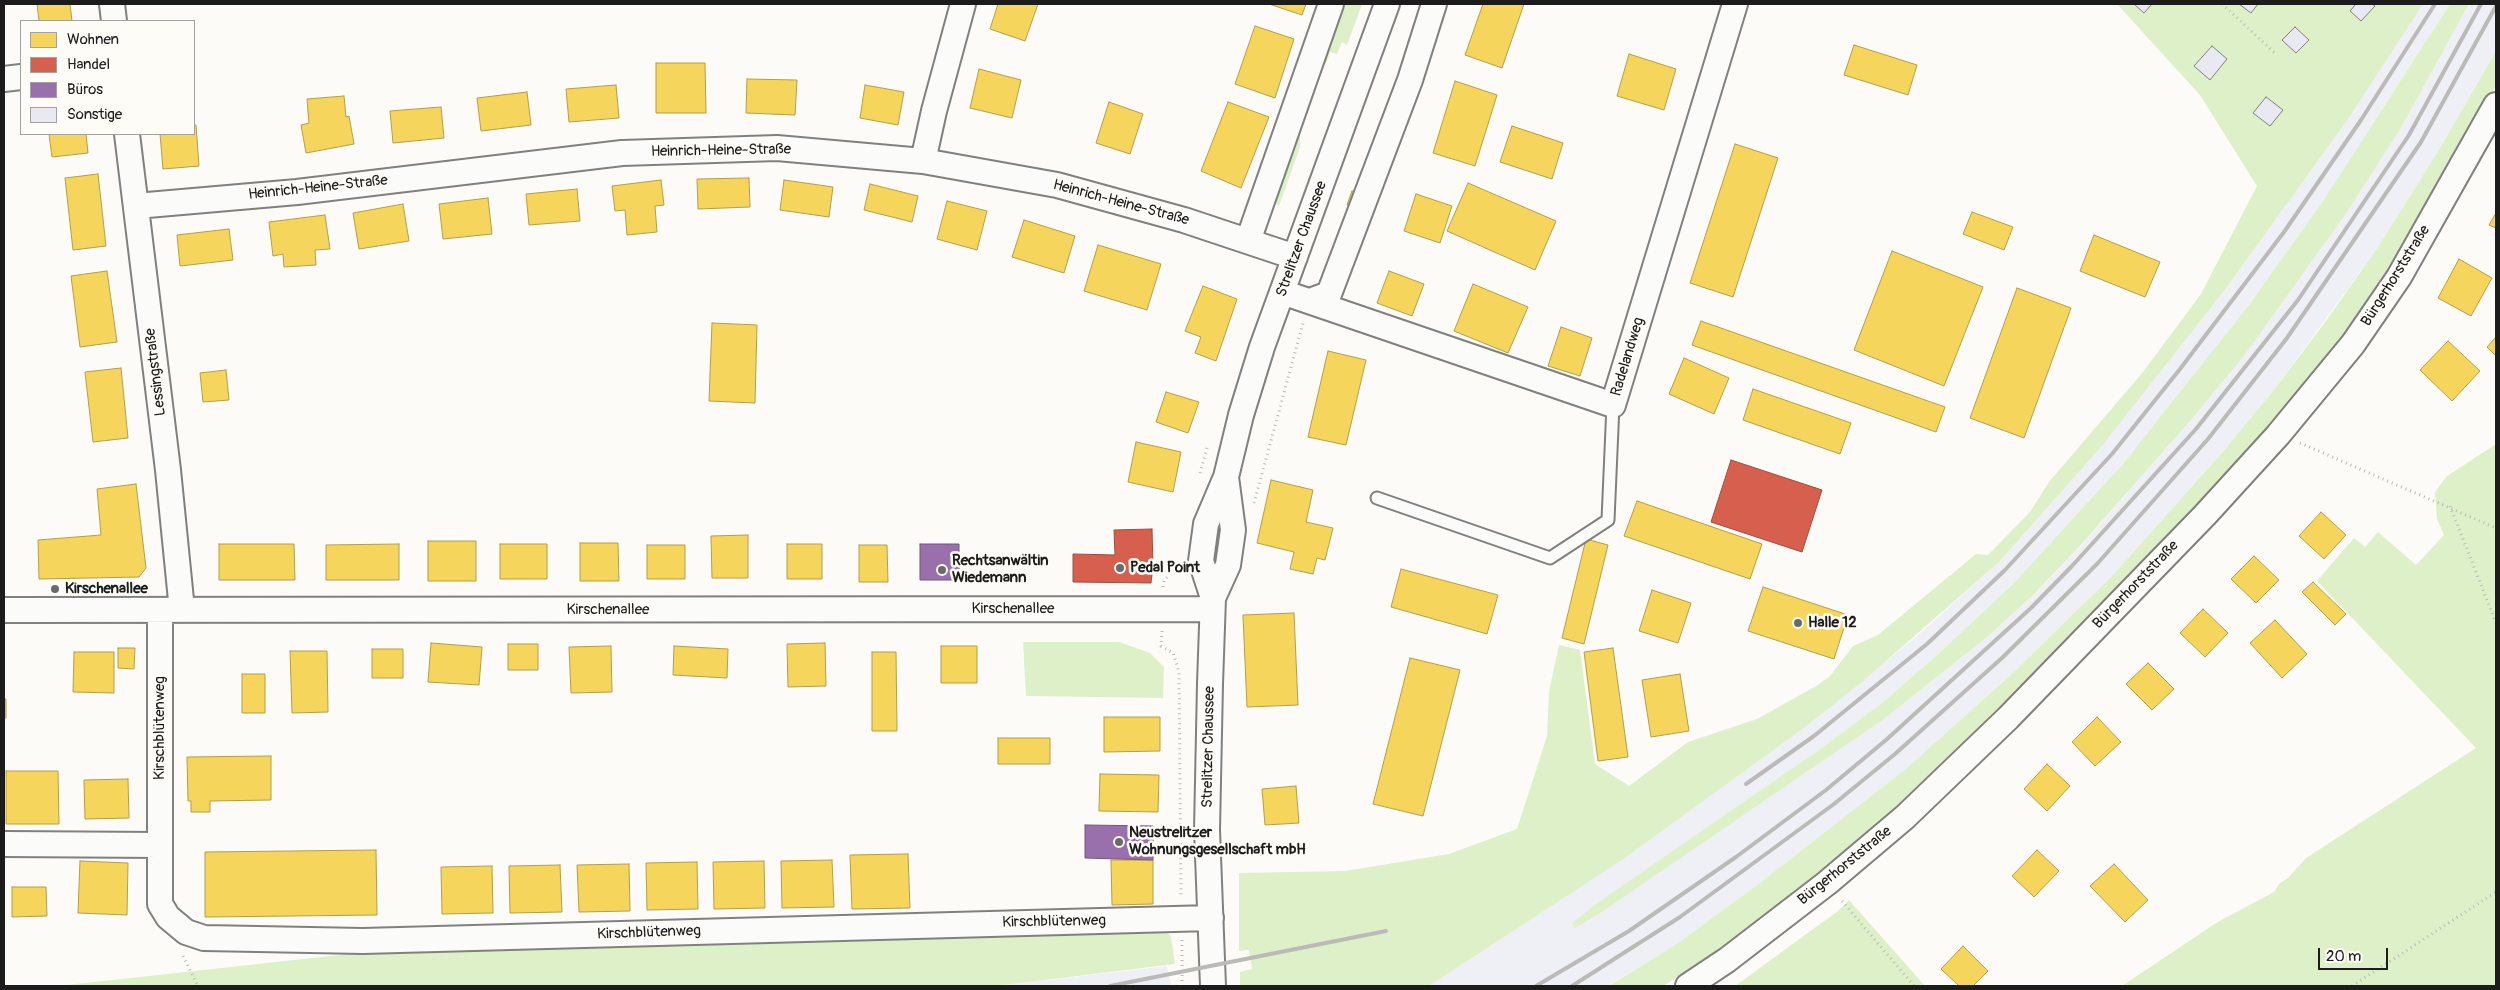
<!DOCTYPE html>
<meta charset="utf-8">
<style>
body{margin:0}
#map{position:relative;width:2500px;height:990px;overflow:hidden;background:#fcfbf8;font-family:Pangolin,sans-serif}
canvas{display:block}
.frame{position:absolute;inset:0;border:5px solid #1c1c1c;pointer-events:none}
.legend{position:absolute;left:20px;top:20px;width:175px;height:115px;box-sizing:border-box;background:#fdfcf7;border:1px solid #a3a29f;margin:0;padding:6px 9px;list-style:none;font-size:15px;color:#1c1c1c}
.legend li{display:flex;align-items:center;gap:10px;height:25px}
.legend b{width:25px;border:1px solid #a3a29f}
.scale{position:absolute;left:2318px;top:948px;width:70px;height:22px;box-sizing:border-box;border:2px solid #1c1c1c;border-top:0;padding-left:6px;font-size:15px;line-height:18px;white-space:nowrap;color:#1c1c1c;-webkit-text-stroke:4px #fdfcf7;paint-order:stroke}
</style>
<div id="map">
<canvas width="2500" height="990"></canvas>
<div class="frame"></div>
<ul class="legend">
<li><b style="height:14px;background:#f6d55c"></b>Wohnen</li>
<li><b style="height:14px;background:#d6604d"></b>Handel</li>
<li><b style="height:14px;background:#9970ab"></b>Büros</li>
<li><b style="height:14px;background:#e8e9f1"></b>Sonstige</li>
</ul>
<div class="scale">20 m</div>
</div>
<script>
const g = document.querySelector('canvas').getContext('2d');
g.lineJoin = 'round';
function fill(path, color) { g.fillStyle = color; g.fill(path, 'evenodd'); }
const toPath = rows => new Path2D(rows.map(r => 'M' + r).join(''));
function strokePath(path, color, width, dash) { g.strokeStyle = color; g.lineWidth = width; g.lineCap = dash ? 'butt' : 'round'; g.setLineDash(dash || []); g.stroke(path); }
function drawText(font, color, halo, rows, align = 'center') {
  g.font = font + ' Pangolin,sans-serif'; g.lineWidth = 5; g.setLineDash([]); g.textBaseline = 'middle'; g.strokeStyle = halo; g.fillStyle = color; for (const [text, x, y, turn = 0] of rows) {
    g.save(); g.translate(x, y); g.rotate((+turn || 0) * Math.PI / 180); g.textAlign = isNaN(turn) ? turn : align; if (halo) g.strokeText(text, 0, 0); g.fillText(text, 0, 0); g.restore();
  }
}
fill(toPath([
 [2423,4,2450,4,2323,201,2249,305,2193,377,2123,464,2058,537,2016,581,1936,656,1882,703,1822,748,1572,923,1575,927,1602,912,1884,719,1987,637,2031,597,2081,546,2190,421,2244,356,2345,215,2401,128,2469,4,2496,4,2496,51,2437,153,2378,247,2277,386,2222,453,2111,577,2015,671,1907,768,1756,886,1678,943,1608,986,1429,986,1622,860,1804,728,1917,636,1999,562,2102,446,2224,291,2351,115],
 [1167,966,1171,985,1177,984,1177,986,996,986]
]), '#eff0f5');
fill(toPath([
 [1340,4,1362,4,1347,45,1342,42,1337,54,1330,52,1326,64,1320,62],
 [2117,4,2423,4,2351,115,2224,291,2102,446,1999,562,1863,681,1804,728,1622,860,1429,986,1240,986,1240,972,1252,969,1249,950,1239,951,1239,873,1345,871,1449,854,1517,829,1547,736,1549,692,1559,645,1580,650,1595,764,1629,786,1688,742,1757,719,1818,685,1830,676,1853,646,1878,635,1976,554,1988,555,2030,512,2049,482,2143,372,2201,294,2257,186,2200,95],
 [2450,4,2469,4,2401,128,2345,215,2244,356,2190,421,2080,546,2031,597,1987,637,1884,719,1602,912,1575,928,1572,923,1596,904,1822,748,1882,703,1936,656,2016,581,2123,464,2249,305,2323,201],
 [2496,51,2496,85,2391,270,2345,335,2268,426,2196,506,1998,711,1894,810,1819,875,1722,949,1663,986,1609,986,1678,943,1756,886,1907,768,2015,671,2111,577,2222,453,2277,386,2326,321,2378,247,2437,153],
 [1295,133,1300,135,1300,147,1279,206,1274,201],
 [2496,444,2496,986,2122,986,2216,923,2274,892,2279,884,2289,877,2306,858,2476,748,2317,581,2354,538,2365,547,2378,532,2416,565,2444,535,2437,519,2435,492,2447,476],
 [1023,642,1119,642,1150,653,1164,667,1163,698,1026,696],
 [1849,900,1925,986,1735,986,1838,911],
 [1164,932,1168,933,1171,937,1175,964,996,986,58,986,404,948]
]), '#ddf0c8');
const homes = toPath([
 [37,4,70,4,72,21,39,21,37,4],
 [998,4,1038,4,1025,41,990,29,998,4],
 [1269,4,1306,4,1302,15,1269,4],
 [1483,4,1524,4,1502,68,1465,55,1483,4],
 [1255,26,1294,39,1275,98,1235,84,1255,26],
 [1854,45,1917,65,1908,95,1844,75,1854,45],
 [1629,54,1676,69,1664,110,1617,96,1629,54],
 [656,63,705,63,706,113,656,113,656,63],
 [979,69,1021,80,1012,118,970,108,979,69],
 [747,79,797,80,795,115,746,113,747,79],
 [1455,81,1497,95,1475,166,1433,153,1455,81],
 [616,85,619,118,569,122,566,89,616,85],
 [865,85,904,92,898,125,860,118,865,85],
 [527,92,531,125,481,131,477,98,527,92],
 [344,96,346,117,349,116,354,144,306,153,301,125,309,123,307,99,344,96],
 [1109,102,1143,114,1130,154,1096,143,1109,102],
 [1228,102,1269,117,1241,188,1201,171,1228,102],
 [441,107,444,138,393,143,390,111,441,107],
 [194,125,196,125,199,166,163,169,160,134,194,134,194,125],
 [1512,126,1563,143,1552,179,1500,162,1512,126],
 [49,134,86,134,88,153,52,157,49,134],
 [1735,144,1778,158,1733,297,1690,283,1735,144],
 [98,174,106,246,73,250,65,178,98,174],
 [749,178,750,207,698,209,697,179,749,178],
 [661,180,664,205,655,206,657,232,627,235,625,210,615,211,612,186,661,180],
 [784,180,833,187,829,217,780,210,784,180],
 [1468,183,1556,221,1535,270,1447,231,1468,183],
 [870,184,918,196,912,222,864,210,870,184],
 [577,189,580,221,529,225,526,194,577,189],
 [1352,191,1357,192,1351,206,1347,205,1352,191],
 [1416,194,1452,206,1440,243,1404,231,1416,194],
 [488,198,492,234,443,239,439,204,488,198],
 [947,201,987,211,977,250,937,239,947,201],
 [403,204,409,241,359,249,353,213,403,204],
 [1972,212,2013,227,2004,250,1963,234,1972,212],
 [2496,213,2496,228,2489,225,2496,213],
 [325,215,330,249,315,250,316,265,284,267,283,254,273,256,269,222,325,215],
 [1024,220,1075,236,1064,273,1012,257,1024,220],
 [229,229,233,260,180,266,177,235,229,229],
 [2094,235,2160,262,2145,297,2080,271,2094,235],
 [1098,245,1161,264,1147,310,1084,291,1098,245],
 [1892,251,1983,287,1944,386,1854,350,1892,251],
 [2459,259,2492,278,2471,316,2438,298,2459,259],
 [107,271,117,342,80,347,71,276,107,271],
 [1389,271,1424,284,1412,316,1377,303,1389,271],
 [1473,284,1528,307,1508,353,1454,331,1473,284],
 [1203,286,1237,299,1216,361,1195,353,1201,337,1185,331,1203,286],
 [2017,288,2071,308,2024,438,1970,418,2017,288],
 [1701,321,1945,407,1936,432,1692,345,1701,321],
 [712,323,757,325,755,403,709,401,712,323],
 [1561,327,1592,338,1580,376,1548,366,1561,327],
 [2496,337,2496,356,2487,347,2496,337],
 [2448,341,2480,371,2452,401,2420,370,2448,341],
 [1328,351,1366,360,1346,445,1308,437,1328,351],
 [1684,358,1729,378,1714,414,1669,394,1684,358],
 [121,368,128,438,93,442,85,372,121,368],
 [226,370,229,400,203,402,200,373,226,370],
 [1753,389,1851,423,1840,454,1743,420,1753,389],
 [1166,392,1199,402,1188,433,1156,422,1166,392],
 [1136,442,1181,452,1173,492,1128,482,1136,442],
 [1271,480,1313,490,1306,522,1333,528,1325,560,1317,558,1313,574,1290,569,1294,552,1257,543,1271,480],
 [136,484,146,568,139,577,39,579,38,540,101,535,97,489,136,484],
 [1637,501,1762,544,1750,579,1624,536,1637,501],
 [2321,512,2346,535,2324,559,2299,536,2321,512],
 [748,535,748,578,712,578,711,536,748,535],
 [1586,539,1608,545,1584,644,1562,638,1586,539],
 [428,541,476,541,476,581,428,581,428,541],
 [580,543,618,543,619,581,580,581,580,543],
 [219,544,294,544,295,580,219,580,219,544],
 [399,544,399,580,326,580,326,545,399,544],
 [500,544,547,544,547,579,500,579,500,544],
 [787,544,822,544,822,579,787,579,787,544],
 [647,545,685,545,685,579,647,579,647,545],
 [859,545,887,545,888,582,859,582,859,545],
 [2254,556,2279,580,2256,603,2231,579,2254,556],
 [1401,569,1498,595,1487,634,1391,607,1401,569],
 [2313,582,2346,614,2335,625,2302,592,2313,582],
 [1763,587,1848,615,1834,659,1748,631,1763,587],
 [1652,590,1691,603,1678,643,1639,631,1652,590],
 [2203,609,2228,633,2205,657,2180,633,2203,609],
 [1294,613,1298,705,1247,707,1243,615,1294,613],
 [2275,620,2307,654,2282,678,2250,643,2275,620],
 [431,643,482,647,479,685,428,682,431,643],
 [825,643,826,686,788,687,787,644,825,643],
 [508,644,538,644,538,670,508,670,508,644],
 [611,646,612,692,571,693,569,647,611,646],
 [674,646,728,649,727,678,673,675,674,646],
 [941,646,977,646,977,683,941,683,941,646],
 [118,648,135,648,134,669,118,668,118,648],
 [1613,648,1628,757,1598,761,1584,652,1613,648],
 [372,649,403,649,403,678,372,678,372,649],
 [290,651,327,651,328,712,292,713,290,651],
 [74,652,114,652,114,693,73,692,74,652],
 [872,652,896,652,897,731,872,731,872,652],
 [1410,658,1460,670,1423,816,1373,804,1410,658],
 [2148,663,2174,689,2152,710,2126,684,2148,663],
 [242,674,265,674,265,713,242,713,242,674],
 [1680,674,1689,731,1651,737,1642,680,1680,674],
 [4,699,6,699,6,718,4,718,4,699],
 [1104,717,1160,717,1160,751,1104,752,1104,717],
 [2097,717,2121,742,2095,766,2072,742,2097,717],
 [998,738,1050,738,1050,764,998,764,998,738],
 [271,756,271,800,210,801,210,812,191,812,191,801,188,801,187,757,271,756],
 [2047,764,2070,786,2047,811,2024,789,2047,764],
 [6,771,58,771,59,824,6,824,6,771],
 [1100,774,1159,775,1158,812,1099,811,1100,774],
 [128,779,129,818,85,819,84,780,128,779],
 [1296,786,1299,823,1265,825,1262,789,1296,786],
 [376,850,377,915,205,917,205,852,376,850],
 [2037,850,2059,871,2034,897,2012,876,2037,850],
 [908,854,910,908,852,909,850,855,908,854],
 [832,860,834,907,782,908,781,861,832,860],
 [1111,860,1153,860,1153,904,1112,905,1111,860],
 [80,861,128,863,127,915,78,913,80,861],
 [764,861,765,908,714,909,713,862,764,861],
 [697,862,698,909,647,910,646,863,697,862],
 [629,864,630,911,579,912,577,865,629,864],
 [2114,864,2148,900,2125,922,2090,886,2114,864],
 [560,865,562,912,510,913,509,866,560,865],
 [492,866,493,913,442,914,441,867,492,866],
 [12,887,46,887,47,916,12,917,12,887],
 [1963,946,1988,971,1973,986,1959,986,1941,969,1963,946]
]);
fill(homes, '#f6d55c');
strokePath(homes, '#b59e49', 1);
const shops = toPath([
 [1731,460,1822,490,1802,552,1711,522,1731,460],
 [1152,529,1153,566,1151,583,1073,582,1073,554,1115,555,1114,530,1152,529]
]);
fill(shops, '#d6604d');
strokePath(shops, '#9e4c3e', 1);
const offices = toPath([
 [920,544,959,544,959,580,920,580,920,544],
 [1085,825,1153,826,1153,860,1085,858,1085,825]
]);
fill(offices, '#9970ab');
strokePath(offices, '#745780', 1);
const building = toPath([
 [2134,4,2152,4,2144,13,2134,4],
 [2239,4,2258,4,2251,13,2239,4],
 [2356,4,2372,4,2375,6,2361,21,2350,11,2356,4],
 [2295,27,2309,40,2296,53,2282,40,2295,27],
 [2212,46,2227,59,2210,80,2194,66,2212,46],
 [2266,97,2283,110,2270,126,2253,113,2266,97]
]);
fill(building, '#e8e9f1');
strokePath(building, '#81807f', 1);
const service = toPath([
 [1377,498,1550,558,1608,520,1613,405]
]);
const minor = toPath([
 [112,4,114,21],
 [4,79,21,77],
 [127,134,168,470,182,610],
 [923,161,934,111,963,4],
 [136,206,297,192,622,153,777,148,923,161,1057,185,1184,220,1295,257],
 [1248,241,1331,4],
 [1282,292,1613,405,1735,4],
 [1310,301,1329,294,1410,80,1434,4],
 [1213,598,1201,561,1206,524,1226,477,1241,415,1262,347,1387,4],
 [4,610,1212,609],
 [160,610,160,904,168,917,186,932,204,938,363,941,1211,918],
 [4,844,160,845],
 [1213,986,1207,830,1210,684,1213,598,1228,565,1233,530,1226,477],
 [1688,986,1727,960,1827,883,1905,817,2008,718,2205,515,2278,435,2353,344,2399,277,2496,105]
]);
strokePath(service, '#81807f', 15);
strokePath(minor, '#81807f', 28);
strokePath(toPath([
 [2222,4,2277,55],
 [2300,443,2496,528],
 [1200,473,1207,448],
 [1254,503,1303,323],
 [2450,506,2496,623],
 [1163,587,1164,581,1178,564],
 [1162,631,1161,646,1173,653,1179,672,1181,897],
 [1842,901,1914,986],
 [1182,940,1182,986],
 [183,956,198,986],
 [2352,986,2496,892]
]), '#bbbab8', 3, [1, 4]);
strokePath(service, '#fbfbf9', 11);
strokePath(minor, '#fbfbf9', 24);
strokePath(toPath([
 [1746,784,1814,736,1927,644,2005,570,2112,454,2180,369,2284,232,2361,120,2435,4],
 [1110,986,1386,931],
 [1536,986,1629,931,1736,857,1826,790,1886,740,2031,608,2072,566,2196,429,2298,300,2409,135,2481,4],
 [1572,986,1680,917,1834,804,1895,754,2003,657,2097,564,2208,439,2287,338,2421,142,2496,6]
]), '#bbbab8', 4);
for (const [x, y, r, color] of [
 [1120,568,5,"#6a6a69"],
 [942,570,5,"#6a6a69"],
 [55,589,5,"#6a6a69"],
 [1798,623,5,"#6a6a69"],
 [1119,842,5,"#6a6a69"]
]) { const dot = new Path2D(); dot.arc(x, y, r, 0, 2 * Math.PI); g.fillStyle = color; g.fill(dot); strokePath(dot, '#fdfcf7', 2); }
drawText('15px', '#1c1c1c', '#fdfcf7', [
 ["Heinrich-Heine-Straße",721,151,-1],
 ["Heinrich-Heine-Straße",318,188,-6],
 ["Heinrich-Heine-Straße",1121,203,15],
 ["Strelitzer Chaussee",1302,239,-70],
 ["Bürgerhorststraße",2396,276,-58],
 ["Radelandweg",1628,357,-73],
 ["Lessingstraße",156,372,-97],
 ["Bürgerhorststraße",2136,585,-46],
 ["Kirschenallee",1013,609],
 ["Kirschenallee",608,610],
 ["Kirschblütenweg",160,728,-90],
 ["Strelitzer Chaussee",1209,747,-89],
 ["Bürgerhorststraße",1845,866,-39],
 ["Kirschblütenweg",1054,922,-1],
 ["Kirschblütenweg",649,933,-2]
]);
drawText('bold 15px', '#1c1c1c', '#fdfcf7', [
 ["Rechtsanwältin",952,561],
 ["Wiedemann",952,578],
 ["Pedal Point",1130,568],
 ["Kirschenallee",65,589],
 ["Halle 12",1808,623],
 ["Neustrelitzer",1129,833],
 ["Wohnungsgesellschaft mbH",1129,850]
], 'left');
</script>
